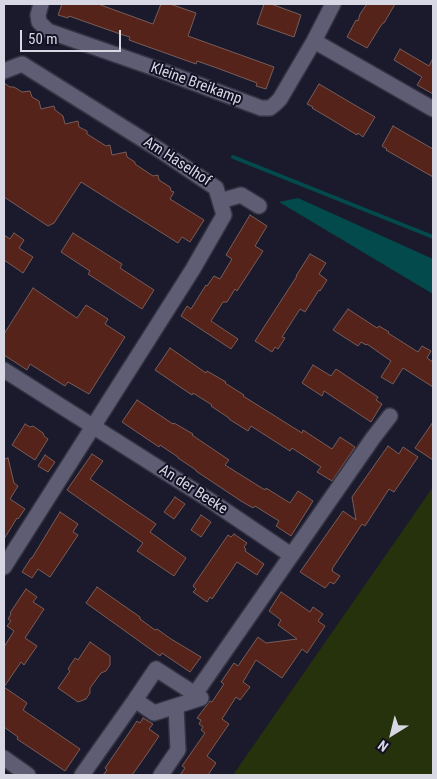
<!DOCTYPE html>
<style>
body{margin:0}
#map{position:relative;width:437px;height:779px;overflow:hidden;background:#1b1a2d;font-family:"Roboto Condensed",sans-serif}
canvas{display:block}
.frame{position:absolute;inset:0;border:5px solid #d8d8e5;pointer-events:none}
.north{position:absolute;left:367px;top:709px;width:50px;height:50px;-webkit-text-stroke:4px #121123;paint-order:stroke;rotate:216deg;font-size:14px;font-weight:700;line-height:20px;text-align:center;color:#d8d8e5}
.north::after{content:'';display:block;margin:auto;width:18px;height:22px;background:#d8d8e5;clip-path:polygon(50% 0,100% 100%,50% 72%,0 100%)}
.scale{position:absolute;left:20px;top:30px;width:101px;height:22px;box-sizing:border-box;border:2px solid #d8d8e5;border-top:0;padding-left:6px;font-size:15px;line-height:18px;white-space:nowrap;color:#d8d8e5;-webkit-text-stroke:4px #121123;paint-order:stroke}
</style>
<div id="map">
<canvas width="437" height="779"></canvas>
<div class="frame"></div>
<div class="north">N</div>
<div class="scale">50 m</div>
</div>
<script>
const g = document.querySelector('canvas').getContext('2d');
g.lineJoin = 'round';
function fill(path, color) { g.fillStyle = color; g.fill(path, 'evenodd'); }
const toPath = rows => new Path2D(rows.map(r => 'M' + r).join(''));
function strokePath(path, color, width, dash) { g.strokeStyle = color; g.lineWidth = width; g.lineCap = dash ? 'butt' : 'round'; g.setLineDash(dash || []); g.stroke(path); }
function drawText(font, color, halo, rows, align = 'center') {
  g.font = font + ' "Roboto Condensed",sans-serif'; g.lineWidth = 4; g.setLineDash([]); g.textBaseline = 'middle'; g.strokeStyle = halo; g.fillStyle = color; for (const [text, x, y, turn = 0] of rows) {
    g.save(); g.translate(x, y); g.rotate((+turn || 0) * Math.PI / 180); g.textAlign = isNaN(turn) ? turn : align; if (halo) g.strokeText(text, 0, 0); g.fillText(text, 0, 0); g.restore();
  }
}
fill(toPath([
 [433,487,433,775,232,775,233,775]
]), '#26320b');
fill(toPath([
 [298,198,433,259,433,294,279,202]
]), '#024a4b');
strokePath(toPath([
 [233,157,433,237]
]), '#024a4b', 4);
const building = toPath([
 [62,4,98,4,153,24,161,4,170,4,196,13,188,36,274,67,266,89,256,86,257,83,217,68,197,61,196,64,129,40,130,37,120,34,69,16,68,18,58,15,62,4],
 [264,4,271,4,301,15,294,37,257,24,264,4],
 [367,4,395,4,384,23,383,23,380,27,367,48,347,37,356,20,358,21,360,14,367,4],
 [400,49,429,66,433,58,433,94,417,85,422,77,394,60,400,49],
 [4,83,10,87,14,87,22,92,30,91,32,97,39,101,41,109,54,106,55,110,63,116,65,124,78,121,79,127,87,131,87,134,106,146,110,145,112,155,126,152,127,157,135,162,135,164,153,176,158,175,159,180,170,187,171,191,174,192,170,199,204,220,190,242,182,237,178,243,81,182,54,223,48,226,4,197,4,83],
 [319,84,375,117,363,137,358,133,357,135,329,118,312,108,313,107,307,104,319,84],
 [393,126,433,149,433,177,386,150,387,149,382,146,393,126],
 [250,215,267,226,255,246,263,251,237,291,235,289,227,302,223,302,211,321,238,339,231,349,181,316,187,306,191,309,206,285,207,286,214,276,220,279,232,259,226,255,250,215],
 [14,233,24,240,19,248,33,257,23,273,4,260,4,235,10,239,14,233],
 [73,233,122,264,120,268,154,290,142,309,88,274,90,271,61,252,73,233],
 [310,254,326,263,319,274,327,280,320,291,319,290,305,312,300,309,282,337,285,338,278,349,275,347,272,352,255,341,297,276,296,276,310,254],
 [33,288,77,318,86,305,108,319,105,324,125,337,89,394,68,382,65,386,30,364,27,370,4,355,4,334,33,288],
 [348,309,377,328,379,326,389,332,388,333,418,352,422,346,431,351,427,358,433,362,433,387,403,368,393,384,381,377,391,361,367,344,366,345,361,342,358,346,333,330,348,309],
 [170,348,206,373,207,371,226,382,225,383,244,395,243,396,302,433,303,430,332,449,340,437,355,447,332,481,317,472,321,467,292,448,290,451,251,426,248,431,229,419,229,418,211,406,212,405,193,393,192,395,155,370,170,348],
 [313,365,331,376,336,369,378,397,376,400,382,404,371,422,324,391,322,396,302,383,313,365],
 [137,400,173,424,174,423,193,434,192,435,229,460,225,465,265,490,266,488,290,503,298,491,313,501,291,536,276,526,279,521,255,506,253,508,241,501,196,471,196,470,178,458,178,457,160,445,159,447,122,422,137,400],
 [433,422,433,460,415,448,433,422],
 [25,424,30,427,33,426,43,433,44,436,48,439,35,460,12,445,25,424],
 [388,446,399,454,403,447,418,457,394,492,389,489,365,526,362,524,332,569,333,570,332,571,340,576,334,584,330,582,325,588,300,572,343,511,356,520,352,497,388,446],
 [92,454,103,461,90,479,156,524,150,532,186,558,174,576,137,551,143,543,67,490,92,454],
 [45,455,55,462,48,472,38,466,45,455],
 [8,458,14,483,18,486,10,499,25,509,18,519,17,518,4,539,4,459,8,458],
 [175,497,185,504,174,519,164,512,175,497],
 [60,512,78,524,73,532,78,535,50,577,38,569,32,578,22,572,31,558,32,558,60,512],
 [201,515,211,522,201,537,191,530,201,515],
 [234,534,247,543,244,547,246,549,245,551,264,564,257,575,237,562,212,599,210,597,207,602,193,592,196,589,193,586,228,535,231,537,234,534],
 [97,587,140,617,140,619,155,630,157,629,171,639,201,657,190,672,162,653,160,656,86,603,97,587],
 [26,589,37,597,33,602,44,609,25,638,37,646,24,665,21,662,4,687,27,703,23,710,80,749,65,771,17,739,18,737,4,727,4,647,14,631,7,626,11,621,8,619,11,614,10,613,26,589],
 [281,592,310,612,313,607,323,614,318,621,325,626,307,653,302,649,282,678,256,660,243,682,250,687,240,700,236,697,222,719,229,724,207,756,216,763,208,775,180,775,185,768,182,766,205,733,201,730,203,727,199,724,201,720,197,718,210,701,212,702,224,684,221,682,234,663,238,666,258,637,266,643,297,639,278,625,281,620,269,611,281,592],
 [90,642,110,656,110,665,106,671,101,673,90,688,90,693,86,699,78,702,58,688,70,671,68,669,75,658,78,660,90,642],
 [143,718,153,724,149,729,159,736,147,754,132,775,103,775,107,770,105,768,131,730,137,721,140,723,143,718]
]);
fill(building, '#56231a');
strokePath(building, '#775d58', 1);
const minor = toPath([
 [41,4,38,15,39,22,48,31,157,69,261,108,270,108,275,104,280,99,314,41,333,4],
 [314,41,433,109],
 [4,71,22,64,158,149,216,188,224,215,193,269,4,567],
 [220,201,241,195,259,206],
 [4,370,214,503,291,555],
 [156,669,195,694,201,698,154,713,135,700,156,669],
 [195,694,373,438,390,416],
 [4,758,28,775],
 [82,775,135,700],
 [161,775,178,750,176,706]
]);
strokePath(minor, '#343342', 18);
strokePath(minor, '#5e5d74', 15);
drawText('15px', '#d8d8e5', '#121123', [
 ["Kleine Breikamp",196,84,20],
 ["Am Haselhof",177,162,33],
 ["An der Beeke",193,490,33]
]);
</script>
